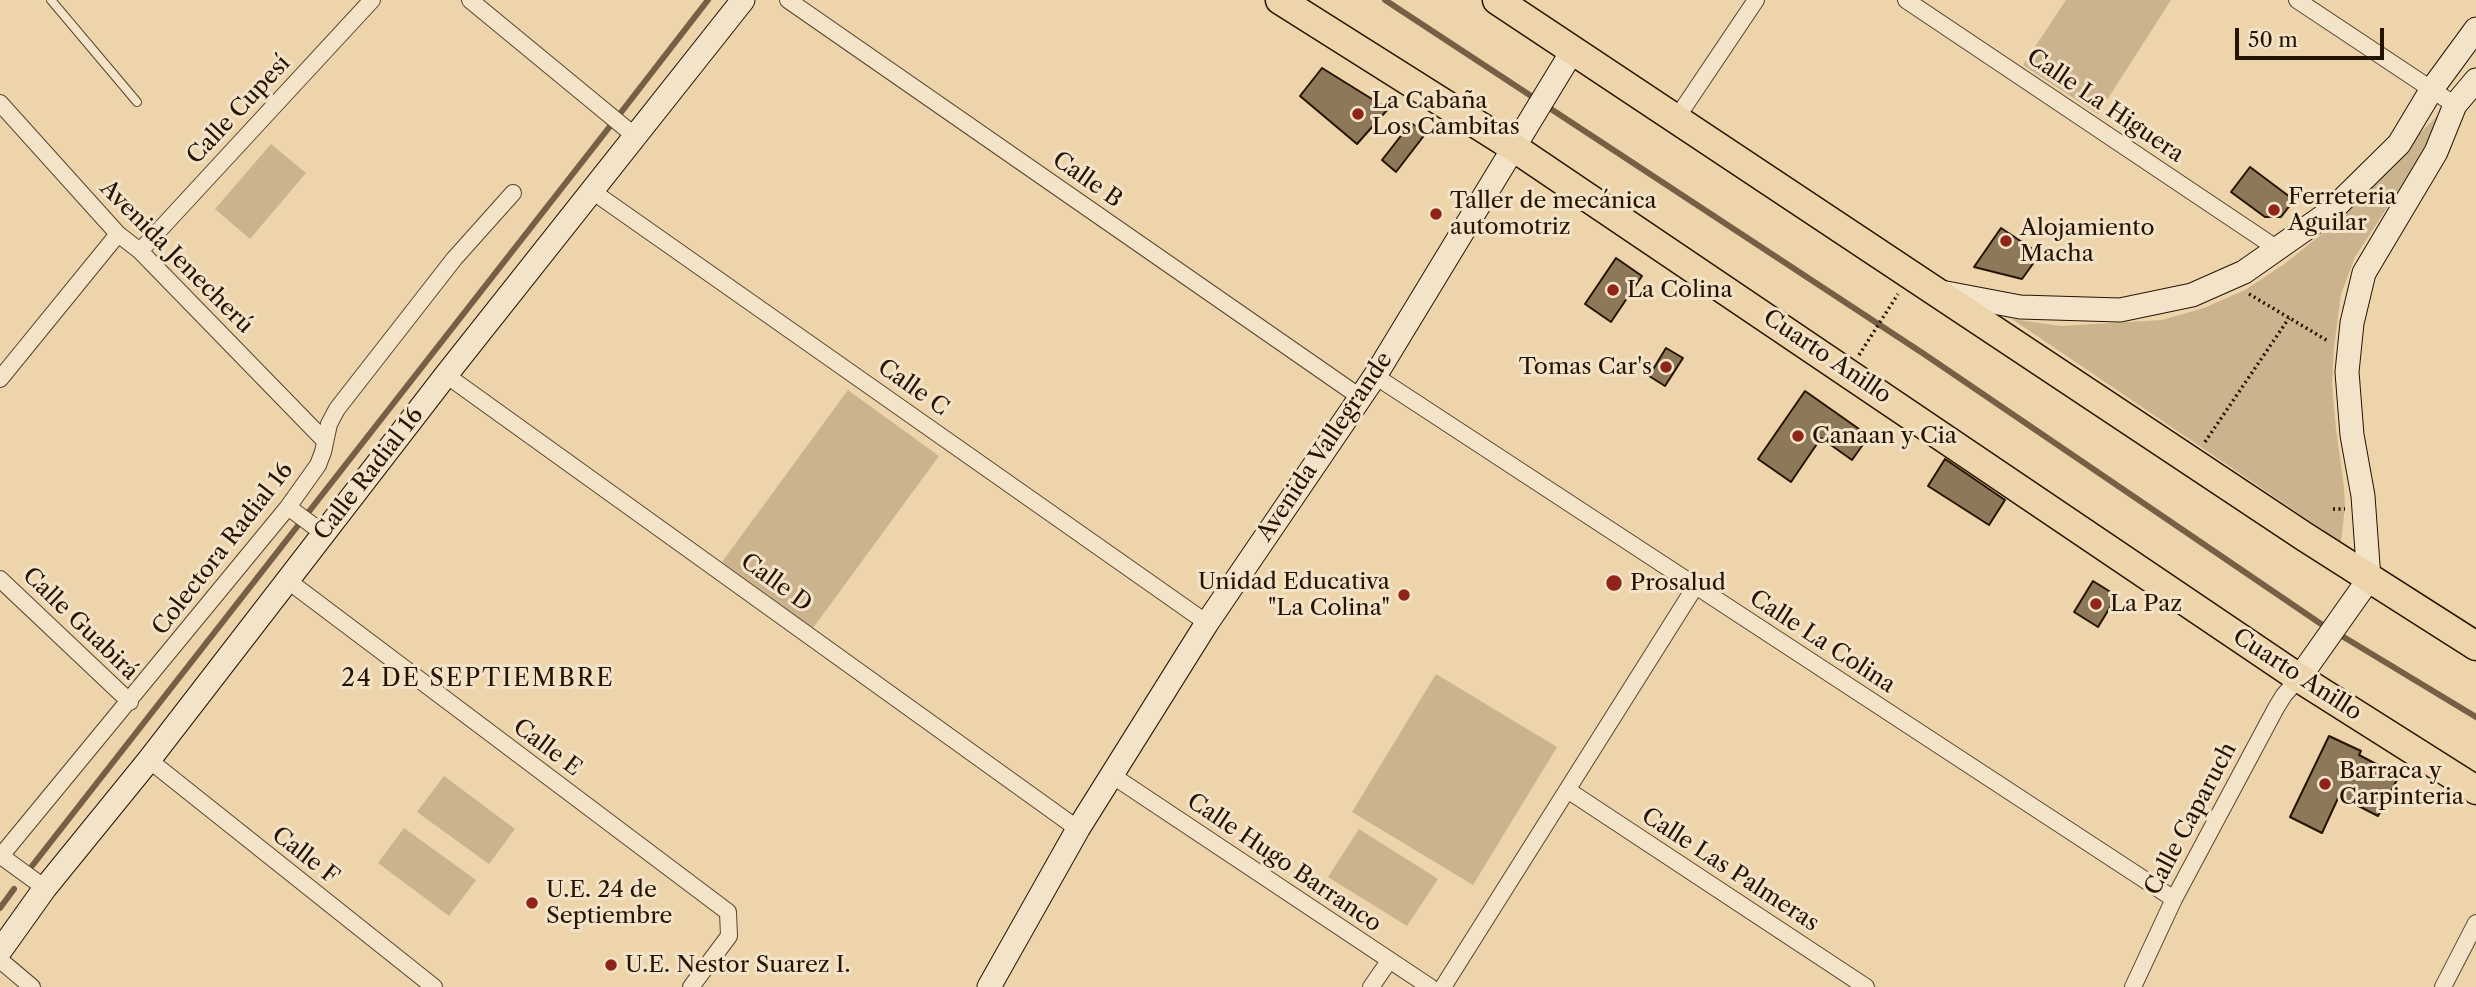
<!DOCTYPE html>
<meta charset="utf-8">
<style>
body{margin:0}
#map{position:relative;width:2476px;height:987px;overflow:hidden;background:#edd4aa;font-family:"Libre Caslon Text",serif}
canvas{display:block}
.scale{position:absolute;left:2235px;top:28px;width:149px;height:32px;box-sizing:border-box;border:4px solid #261403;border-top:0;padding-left:9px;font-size:21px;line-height:24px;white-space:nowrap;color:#261403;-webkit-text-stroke:5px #f3e3c8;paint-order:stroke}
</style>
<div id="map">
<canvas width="2476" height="987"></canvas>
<div class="scale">50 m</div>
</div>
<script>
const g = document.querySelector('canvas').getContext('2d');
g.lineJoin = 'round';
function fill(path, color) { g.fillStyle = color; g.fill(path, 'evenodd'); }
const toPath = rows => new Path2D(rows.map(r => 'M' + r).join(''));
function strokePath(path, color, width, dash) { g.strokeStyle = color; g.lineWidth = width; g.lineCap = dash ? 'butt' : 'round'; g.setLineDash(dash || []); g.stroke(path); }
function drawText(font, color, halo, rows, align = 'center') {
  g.font = font + ' "Libre Caslon Text",serif'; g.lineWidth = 6; g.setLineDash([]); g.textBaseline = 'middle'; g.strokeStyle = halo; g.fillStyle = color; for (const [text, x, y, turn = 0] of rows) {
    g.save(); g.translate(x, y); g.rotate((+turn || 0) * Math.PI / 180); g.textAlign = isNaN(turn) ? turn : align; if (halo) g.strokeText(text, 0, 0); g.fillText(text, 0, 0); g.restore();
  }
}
fill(toPath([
 [2066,0,2171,0,2098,114,2023,65],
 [2454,105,2355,257,2341,294,2334,347,2332,384,2336,429,2344,487,2345,506,2341,542,2012,319,2061,326,2162,320,2204,308,2245,290,2283,265,2322,234,2437,116],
 [271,144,306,173,250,239,215,209],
 [848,390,939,456,813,628,722,562],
 [1436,674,1557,747,1473,885,1352,812],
 [444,776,515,829,489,864,417,812],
 [404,828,476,880,449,916,378,863],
 [1359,829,1438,879,1407,926,1328,877]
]), '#cbb38e');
strokePath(toPath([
 [1385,0,1924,354,2327,628],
 [619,115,708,0],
 [2337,633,2476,717],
 [32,866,611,125],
 [0,908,14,889]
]), '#756045', 6);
const building = toPath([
 [1322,68,1388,109,1357,144,1300,96,1322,68],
 [1411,123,1426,133,1396,172,1382,160,1411,123],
 [2250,167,2294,200,2281,217,2265,217,2231,192,2250,167],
 [2001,228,2040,254,2022,279,1974,267,2001,228],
 [1616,258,1642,276,1611,322,1585,304,1616,258],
 [1666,348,1683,358,1665,386,1649,376,1666,348],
 [1805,391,1869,436,1852,460,1821,438,1791,482,1758,459,1805,391],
 [1945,459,2005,500,1989,525,1928,486,1945,459],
 [2093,581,2117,596,2098,627,2074,612,2093,581],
 [2329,736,2361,751,2359,755,2399,776,2378,816,2339,796,2322,833,2290,817,2329,736]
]);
fill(building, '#8d785a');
strokePath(building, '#261403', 2);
const lane = toPath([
 [51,0,137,102]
]);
const street = toPath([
 [470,0,635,136],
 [788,0,1360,397],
 [1906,0,2279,250],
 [2297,0,2455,105],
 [0,103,118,234,140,251,324,440],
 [1676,119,1756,0],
 [592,191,1207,623],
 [140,251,372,0],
 [446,375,1078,829],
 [1375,376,2174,899],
 [0,379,118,234],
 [288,507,323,533],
 [0,579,130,702],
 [287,580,728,912,729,936,691,987],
 [149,760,434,987],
 [1113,776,1430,987],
 [1569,791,1866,987],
 [1,856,45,888],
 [0,857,288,507,318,465,323,452,329,424,337,409,454,259,513,193],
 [0,960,32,987],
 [1371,987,1389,961],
 [1443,987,1695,587],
 [2133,987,2174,899,2276,708,2284,695,2299,678],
 [2443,987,2476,923]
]);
const secondary = toPath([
 [1941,292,2020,307,2120,310,2192,295,2244,272,2331,211,2399,144,2432,89,2476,29],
 [2299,678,2369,579,2363,496,2352,435,2347,372,2352,323,2364,273,2436,152,2455,105,2476,80],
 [0,951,45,888,149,760,446,375,743,0],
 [989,987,1078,829,1207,623,1375,376,1573,50]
]);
const highway = toPath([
 [1280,0,1513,147,2299,678,2476,790],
 [1497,0,2305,537,2476,646]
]);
strokePath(lane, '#58442d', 10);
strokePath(street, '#58442d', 18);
strokePath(secondary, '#261403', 25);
strokePath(highway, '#261403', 31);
strokePath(toPath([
 [2249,294,2328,341],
 [1859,355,1898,294],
 [2205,442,2289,318],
 [2333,509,2345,509]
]), '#261403', 3.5, [2, 3.5]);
strokePath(lane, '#f3e3c8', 8);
strokePath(street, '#f3e3c8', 16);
strokePath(secondary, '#f3e3c8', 23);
strokePath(highway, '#edd4aa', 28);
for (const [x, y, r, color] of [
 [1358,114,7,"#8f2418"],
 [2274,210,7,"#8f2418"],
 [1436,214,7,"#8f2418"],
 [2006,241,7,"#8f2418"],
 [1613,290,7,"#8f2418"],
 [1666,367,7,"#8f2418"],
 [1798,436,7,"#8f2418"],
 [1614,583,9,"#8f2418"],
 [1404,595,7,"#8f2418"],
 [2096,604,7,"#8f2418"],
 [2325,784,7,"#8f2418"],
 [532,903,7,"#8f2418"],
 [611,965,7,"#8f2418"]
]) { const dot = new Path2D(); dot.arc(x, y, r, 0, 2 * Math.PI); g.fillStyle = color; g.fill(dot); strokePath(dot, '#f3e3c8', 2.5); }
drawText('23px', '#261403', '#f3e3c8', [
 ["La Cabaña",1372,101],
 ["Los Cambitas",1372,127],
 ["Ferreteria",2288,197],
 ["Aguilar",2288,223],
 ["Taller de mecánica",1450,201],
 ["automotriz",1450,227],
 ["Alojamiento",2020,228],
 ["Macha",2020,254],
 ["La Colina",1627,290],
 ["Tomas Car's",1652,367,"right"],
 ["Canaan y Cia",1812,436],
 ["Unidad Educativa",1390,582,"right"],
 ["\"La Colina\"",1390,608,"right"],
 ["Prosalud",1630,583],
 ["La Paz",2110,604],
 ["Barraca y",2339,771],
 ["Carpinteria",2339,797],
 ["U.E. 24 de",546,890],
 ["Septiembre",546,916],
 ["U.E. Nestor Suarez I.",625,965]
], 'left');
drawText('23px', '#261403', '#f3e3c8', [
 ["Calle La Higuera",2105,106,34],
 ["Calle Cupesí",239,110,-47],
 ["Calle B",1087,180,35],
 ["Avenida Jenecherú",176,257,45],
 ["Cuarto Anillo",1827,357,34],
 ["Calle C",913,388,35],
 ["Avenida Vallegrande",1325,447,-56],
 ["Calle Radial 16",369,474,-52],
 ["Colectora Radial 16",223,549,-52],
 ["Calle D",776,583,36],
 ["Calle Guabirá",80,624,44],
 ["Calle La Colina",1822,642,33],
 ["Cuarto Anillo",2297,675,33],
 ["Calle E",547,748,37],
 ["Calle Caparuch",2191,819,-62],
 ["Calle F",305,856,38],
 ["Calle Hugo Barranco",1284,863,34],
 ["Calle Las Palmeras",1730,870,33]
]);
g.letterSpacing = '2px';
drawText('24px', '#261403', '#f3e3c8', [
 ["24 DE SEPTIEMBRE",478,679]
]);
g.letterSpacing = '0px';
</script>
